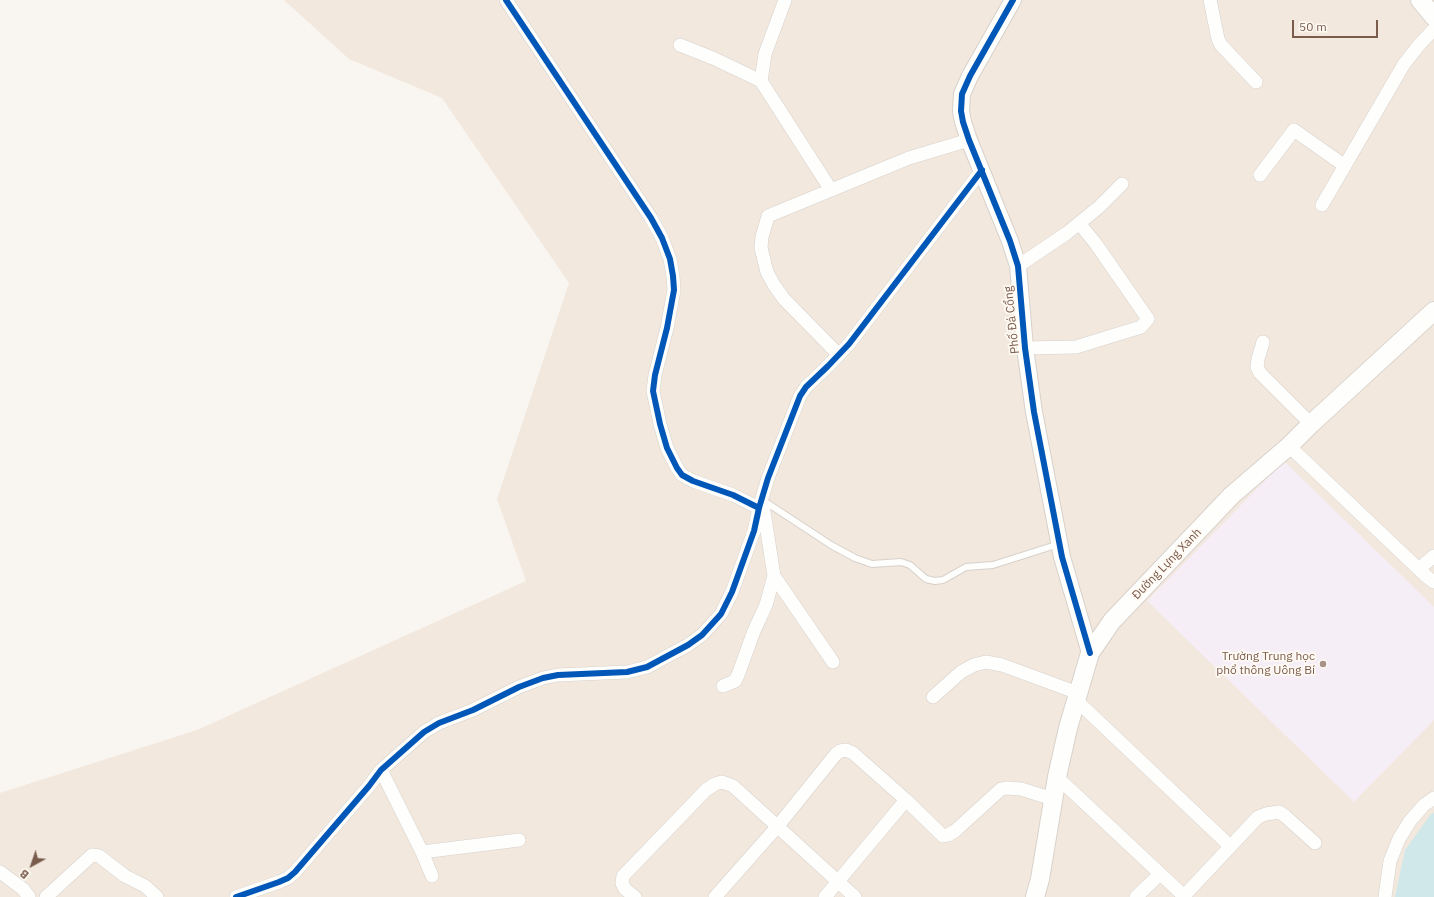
<!DOCTYPE html>
<meta charset="utf-8">
<style>
body{margin:0}
#map{position:relative;width:1434px;height:897px;overflow:hidden;background:#f9f5f0;font-family:"IBM Plex Sans",sans-serif}
canvas{display:block}
.north{position:absolute;left:12px;top:845px;width:40px;height:40px;-webkit-text-stroke:3px #fffaf3;paint-order:stroke;rotate:220deg;font-size:11px;font-weight:700;line-height:16px;text-align:center;color:#7a5c4d}
.north::after{content:'';display:block;margin:auto;width:14px;height:18px;background:#7a5c4d;clip-path:polygon(50% 0,100% 100%,50% 72%,0 100%)}
.scale{position:absolute;left:1292px;top:20px;width:86px;height:18px;box-sizing:border-box;border:2px solid #7a5c4d;border-top:0;padding-left:5px;font-size:12px;line-height:14px;white-space:nowrap;color:#7a5c4d;-webkit-text-stroke:3px #fffaf3;paint-order:stroke}
</style>
<div id="map">
<canvas width="1434" height="897"></canvas>
<div class="north">B</div>
<div class="scale">50 m</div>
</div>
<script>
const g = document.querySelector('canvas').getContext('2d');
g.lineJoin = 'round';
function fill(path, color) { g.fillStyle = color; g.fill(path, 'evenodd'); }
const toPath = rows => new Path2D(rows.map(r => 'M' + r).join(''));
function strokePath(path, color, width, dash) { g.strokeStyle = color; g.lineWidth = width; g.lineCap = dash ? 'butt' : 'round'; g.setLineDash(dash || []); g.stroke(path); }
function drawText(font, color, halo, rows, align = 'center') {
  g.font = font + ' "IBM Plex Sans",sans-serif'; g.lineWidth = 3.5; g.setLineDash([]); g.textBaseline = 'middle'; g.strokeStyle = halo; g.fillStyle = color; for (const [text, x, y, turn = 0] of rows) {
    g.save(); g.translate(x, y); g.rotate((+turn || 0) * Math.PI / 180); g.textAlign = isNaN(turn) ? turn : align; if (halo) g.strokeText(text, 0, 0); g.fillText(text, 0, 0); g.restore();
  }
}
fill(toPath([
 [284,0,1434,0,1434,897,0,897,0,793,197,730,526,581,497,499,569,283,442,98,349,59]
]), '#f2e8de');
fill(toPath([
 [1284,461,1434,607,1434,720,1354,802,1147,601]
]), '#f6eef6');
fill(toPath([
 [1434,813,1434,897,1395,897,1405,850,1431,814]
]), '#d0e8ea');
const service = toPath([
 [764,501,831,545,855,558,872,564,901,562,910,565,926,579,935,581,943,580,966,567,993,565,1059,544]
]);
const minor = toPath([
 [506,0,651,218,662,238,670,259,673,276,674,290,667,328,655,375,653,391,660,424,667,448,677,468,682,475,693,481,733,495,759,508],
 [1210,0,1218,39,1221,45,1256,82],
 [680,45,715,59,761,81,831,190],
 [761,81,765,54,785,0],
 [1260,175,1294,130,1345,166],
 [1322,205,1404,64,1419,45,1434,29],
 [1018,266,1067,233,1099,207,1122,184],
 [1263,342,1258,359,1257,367,1260,373,1311,424],
 [1025,348,1076,347,1141,327,1148,319,1096,244,1079,223],
 [839,355,784,299,774,285,767,272,761,248,762,237,768,216,909,158,969,140],
 [1289,446,1426,576,1434,582],
 [1419,569,1434,556],
 [774,576,833,662],
 [723,686,735,681,738,675,754,631,766,605,774,576,763,505],
 [933,697,961,672,974,665,986,662,1002,665,1078,693],
 [1076,700,1230,846],
 [381,770,422,852,432,876],
 [1057,777,1184,896],
 [422,852,519,840],
 [0,872,23,889,29,897],
 [46,897,92,855,99,856,125,876,145,886,157,897],
 [236,897,279,882,288,878,295,872,369,786,381,770,424,732,439,723,473,710,519,687,543,678,558,675,627,672,647,667,688,645,702,635,721,614,732,592,754,531,759,508,768,478,800,396,806,387,828,366,849,344,982,170],
 [635,897,625,889,622,883,623,876,706,790,715,784,722,782,733,786,855,897],
 [715,897,777,827,836,754,840,751,846,750,853,753,906,800,943,836,948,835,955,831,1001,789,1006,788,1021,789,1053,799],
 [825,897,906,800],
 [1136,897,1160,874],
 [1183,897,1258,817,1266,814,1279,812,1285,816,1315,843],
 [1385,897,1390,861,1399,839,1410,821,1424,805,1434,798]
]);
const tertiary = toPath([
 [1013,0,970,76,962,94,961,111,963,122,969,140,1010,241,1018,266,1025,348,1034,412,1062,557,1090,653]
]);
const secondary = toPath([
 [1420,0,1434,17],
 [1035,897,1040,879,1057,777,1068,728,1090,653,1112,621,1232,495,1289,446,1311,424,1434,311]
]);
strokePath(service, '#d7d1cb', 8);
strokePath(minor, '#d7d1cb', 14);
strokePath(tertiary, '#d7d1cb', 18);
strokePath(secondary, '#d9d2cb', 20);
strokePath(service, '#fefefd', 6);
strokePath(minor, '#fefefd', 13);
strokePath(tertiary, '#fefefd', 16);
strokePath(secondary, '#fefefd', 18);
strokePath(toPath([
 [506,0,651,218,662,238,670,259,673,276,674,290,667,328,655,375,653,391,660,424,667,448,677,468,682,475,693,481,733,495,759,508],
 [1013,0,970,76,962,94,961,111,963,122,969,140,1010,241,1018,266,1025,348,1034,412,1062,557,1090,653],
 [236,897,279,882,288,878,295,872,369,786,381,770,424,732,439,723,473,710,519,687,543,678,558,675,627,672,647,667,688,645,702,635,721,614,732,592,754,531,759,508,768,478,800,396,806,387,828,366,849,344,982,170]
]), '#0057b8', 6);
for (const [x, y, r, color] of [
 [1323,664,4,"#a69286"]
]) { const dot = new Path2D(); dot.arc(x, y, r, 0, 2 * Math.PI); g.fillStyle = color; g.fill(dot); strokePath(dot, '#fffaf3', 1.5); }
drawText('12px', '#7a5c4d', '#fffaf3', [
 ["Phố Đá Cổng",1012,320,-96],
 ["Đường Lựng Xanh",1167,564,-46]
]);
drawText('12px', '#7a5c4d', '#fffaf3', [
 ["Trường Trung học",1315,657],
 ["phổ thông Uông Bí",1315,671]
], 'right');
</script>
